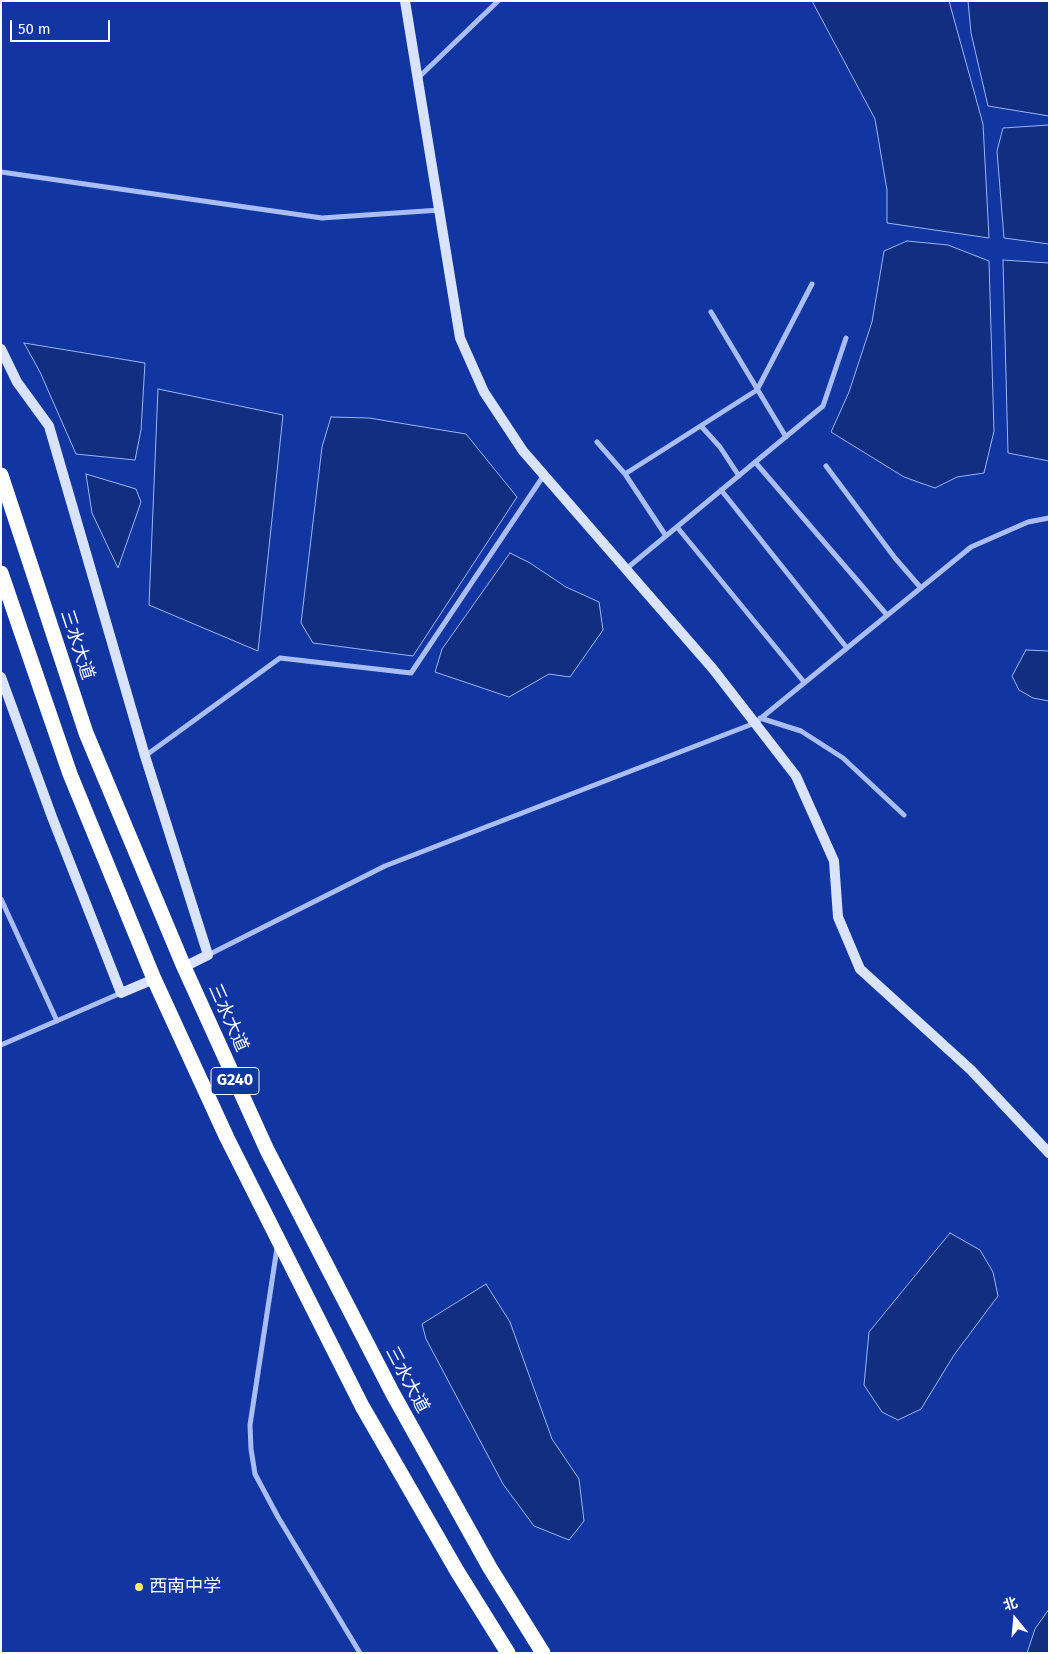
<!DOCTYPE html>
<meta charset="utf-8">
<style>
body{margin:0}
#map{position:relative;width:1050px;height:1654px;overflow:hidden;background:#1136a1;font-family:"Fira Sans","Noto Sans SC",sans-serif}
canvas{display:block}
.frame{position:absolute;inset:0;border:2px solid #fff;pointer-events:none}
.north{position:absolute;left:990px;top:1594px;width:50px;height:50px;-webkit-text-stroke:4px #1136a1;paint-order:stroke;rotate:343deg;font-size:14px;font-weight:700;line-height:20px;text-align:center;color:#fff}
.north::after{content:'';display:block;margin:auto;width:18px;height:22px;background:#fff;clip-path:polygon(50% 0,100% 100%,50% 72%,0 100%)}
.scale{position:absolute;left:10px;top:20px;width:100px;height:22px;box-sizing:border-box;border:2px solid #fff;border-top:0;padding-left:6px;font-size:15px;line-height:18px;white-space:nowrap;color:#fff;-webkit-text-stroke:4px #1136a1;paint-order:stroke}
</style>
<div id="map">
<canvas width="1050" height="1654"></canvas>
<div class="frame"></div>
<div class="north">北</div>
<div class="scale">50 m</div>
</div>
<script>
const g = document.querySelector('canvas').getContext('2d');
g.lineJoin = 'round';
function fill(path, color) { g.fillStyle = color; g.fill(path, 'evenodd'); }
const toPath = rows => new Path2D(rows.map(r => 'M' + r).join(''));
function strokePath(path, color, width, dash) { g.strokeStyle = color; g.lineWidth = width; g.lineCap = dash ? 'butt' : 'round'; g.setLineDash(dash || []); g.stroke(path); }
function drawText(font, color, halo, rows, align = 'center') {
  g.font = font + ' "Fira Sans","Noto Sans SC",sans-serif'; g.lineWidth = 4.5; g.setLineDash([]); g.textBaseline = 'middle'; g.strokeStyle = halo; g.fillStyle = color; for (const [text, x, y, turn = 0] of rows) {
    g.save(); g.translate(x, y); g.rotate((+turn || 0) * Math.PI / 180); g.textAlign = isNaN(turn) ? turn : align; if (halo) g.strokeText(text, 0, 0); g.fillText(text, 0, 0); g.restore();
  }
}
const water = toPath([
 [812,1,949,1,983,124,989,238,887,223,887,190,875,119,812,1],
 [968,1,1049,1,1049,116,988,106,971,33,968,1],
 [1049,125,1049,244,1004,238,997,151,1003,128,1049,125],
 [907,241,948,245,989,261,994,431,984,473,957,477,935,488,904,477,831,432,849,392,872,322,884,251,907,241],
 [1003,260,1049,263,1049,461,1008,453,1003,260],
 [24,343,145,363,141,430,135,460,76,454,40,372,24,343],
 [158,389,283,415,258,651,149,605,158,389],
 [331,417,369,418,466,434,517,497,413,656,313,643,301,623,322,447,331,417],
 [86,474,136,489,141,502,118,568,92,513,86,474],
 [510,553,530,563,566,587,599,602,603,630,570,677,549,674,509,697,435,672,442,649,510,553],
 [1026,650,1049,651,1049,701,1033,698,1019,690,1012,676,1026,650],
 [950,1233,980,1250,993,1272,998,1296,954,1355,921,1409,898,1420,882,1412,864,1385,869,1332,950,1233],
 [486,1284,510,1322,552,1439,579,1479,584,1521,569,1540,534,1526,503,1484,426,1339,422,1324,486,1284],
 [1049,1609,1049,1653,1027,1653,1035,1629,1049,1609]
]);
fill(water, '#112e81');
strokePath(water, '#9bb6f8', 1);
strokePath(toPath([
 [418,78,498,1],
 [1,172,322,218,440,210],
 [711,312,786,437],
 [701,426,720,447,739,476],
 [597,442,625,474,666,536],
 [755,462,887,615],
 [826,466,895,558,921,588],
 [625,474,757,390,812,284],
 [721,490,847,648],
 [677,527,804,682],
 [626,569,823,406,846,338],
 [760,718,801,731,843,758,904,815],
 [145,756,280,658,411,673,544,475],
 [1,899,57,1021],
 [208,955,385,866,755,723,971,547,1028,522,1049,518],
 [1,1045,121,993],
 [277,1248,250,1425,251,1449,255,1474,278,1517,360,1653]
]), '#aabef5', 5);
strokePath(toPath([
 [405,1,460,338,484,392,523,451,713,669,796,776,834,861,838,917,860,969,971,1070,1049,1153],
 [1,349,17,382,49,426,145,756,208,955,184,967],
 [1,677,52,817,121,993,154,979]
]), '#dae3fe', 10);
strokePath(toPath([
 [1,475,86,733,184,967,267,1150,393,1394,490,1568,543,1653],
 [1,573,70,774,154,979,227,1138,362,1406,457,1571,508,1653]
]), '#fff', 15);
for (const [x, y, r, color] of [
 [139,1587,5,"#ffef6e"]
]) { const dot = new Path2D(); dot.arc(x, y, r, 0, 2 * Math.PI); g.fillStyle = color; g.fill(dot); strokePath(dot, '#1136a1', 2); }
for (const [x, y, w] of [
 [235,1081,48]
]) { const box = new Path2D(); box.roundRect(x - w / 2, y - 13.5, w, 27, 4); g.fillStyle = '#1136a1'; g.fill(box); strokePath(box, '#fff', 1); }
drawText('bold 16px', '#fff', null, [
 ["G240",235,1081]
]);
drawText('18px', '#fff', '#1136a1', [
 ["三水大道",77,645,72],
 ["三水大道",228,1018,66],
 ["三水大道",407,1380,62]
]);
drawText('18px', '#fff', '#1136a1', [
 ["西南中学",149,1587]
], 'left');
</script>
